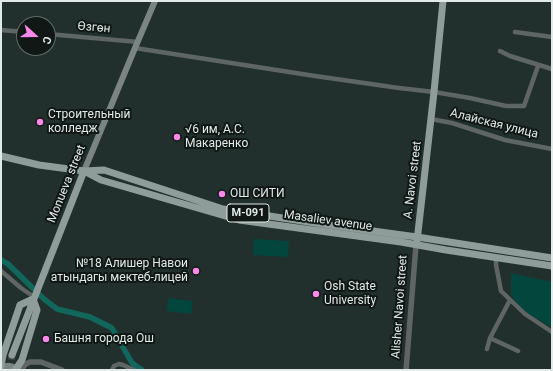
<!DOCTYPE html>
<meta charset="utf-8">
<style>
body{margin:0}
#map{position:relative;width:553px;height:371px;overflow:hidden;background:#22302d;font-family:Roboto,sans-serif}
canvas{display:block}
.frame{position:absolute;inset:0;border:2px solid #e1eae8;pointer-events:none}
.north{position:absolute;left:16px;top:16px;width:40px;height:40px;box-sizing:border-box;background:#101715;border:1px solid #646b69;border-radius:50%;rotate:111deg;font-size:11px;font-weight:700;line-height:16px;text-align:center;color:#e1eae8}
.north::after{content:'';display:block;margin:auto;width:14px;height:18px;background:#f888ea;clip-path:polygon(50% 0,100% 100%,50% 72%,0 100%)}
</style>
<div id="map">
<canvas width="553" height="371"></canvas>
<div class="frame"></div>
<div class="north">С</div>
</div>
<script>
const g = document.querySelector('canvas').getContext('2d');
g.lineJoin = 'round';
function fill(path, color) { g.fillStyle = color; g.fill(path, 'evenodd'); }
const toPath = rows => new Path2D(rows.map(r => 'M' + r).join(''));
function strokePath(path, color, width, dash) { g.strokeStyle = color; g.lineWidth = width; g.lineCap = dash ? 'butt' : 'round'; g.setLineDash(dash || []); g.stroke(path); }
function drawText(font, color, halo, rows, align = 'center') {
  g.font = font + ' Roboto,sans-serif'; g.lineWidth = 4; g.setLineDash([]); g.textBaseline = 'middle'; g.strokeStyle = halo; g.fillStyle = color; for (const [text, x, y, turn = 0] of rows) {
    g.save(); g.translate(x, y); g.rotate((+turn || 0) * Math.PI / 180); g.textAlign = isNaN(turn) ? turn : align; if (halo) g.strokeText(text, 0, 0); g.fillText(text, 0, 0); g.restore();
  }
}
fill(toPath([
 [254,239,289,241,288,257,253,255],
 [511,273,552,282,552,328,524,311,511,296],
 [168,298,193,301,191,314,167,311]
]), '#02463e');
strokePath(toPath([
 [1,260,8,264,44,299,57,309,90,317,112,328,132,363,142,370]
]), '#11675c', 5.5);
strokePath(toPath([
 [10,370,12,355]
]), '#3f4c49', 7, [7, 3.5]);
strokePath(toPath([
 [1,30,24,32],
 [515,32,552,37],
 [48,34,138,42],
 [135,48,315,76,399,88,434,92,470,98,506,106,524,106,538,66],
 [500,51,510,56,552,69],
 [431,119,452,123,505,140,552,149],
 [496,257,496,265,501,291,525,314,552,332],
 [1,271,21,288,34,297],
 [490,338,518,351],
 [487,349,490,338,510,300],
 [112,370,114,366,119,364,123,365,134,370]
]), '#5f6564', 4.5);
strokePath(toPath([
 [20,370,26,364,30,362,41,362,62,370],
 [406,370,416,245]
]), '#5f6564', 5.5);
strokePath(toPath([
 [84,171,135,48,155,1],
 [1,369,6,366,10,366,13,367,18,370]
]), '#7a8583', 6);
strokePath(toPath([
 [1,156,39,165,84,171,104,170,223,209,322,224,417,237,552,258],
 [84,171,101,180,239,220,401,242,446,250,552,266],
 [417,241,434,92,443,1],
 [12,355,84,171],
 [1,366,3,355,20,305,33,299],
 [16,369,22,360,37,310,33,299]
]), '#8f9d9a', 7);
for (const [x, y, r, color] of [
 [40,122,4,"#f888ea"],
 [177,137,4,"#f888ea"],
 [222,194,4,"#f888ea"],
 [196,271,4,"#f888ea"],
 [316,294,4,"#f888ea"],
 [46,339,4,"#f888ea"]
]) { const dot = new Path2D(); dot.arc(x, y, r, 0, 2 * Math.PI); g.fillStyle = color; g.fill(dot); strokePath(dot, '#101715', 1.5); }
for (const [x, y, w] of [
 [248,213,42]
]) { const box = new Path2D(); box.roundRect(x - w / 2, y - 9, w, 18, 3); g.fillStyle = '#101715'; g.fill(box); strokePath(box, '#e1eae8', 1); }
drawText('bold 11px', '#e1eae8', null, [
 ["М-091",248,213]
]);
drawText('12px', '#e1eae8', '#101715', [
 ["Өзгөн",94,28,5],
 ["Алайская улица",494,124,14],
 ["A. Navoi street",413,180,-83],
 ["Monueva street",67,184,-68],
 ["Masaliev avenue",328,221,8],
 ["Alisher Navoi street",400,307,-86]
]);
drawText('12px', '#e1eae8', '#101715', [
 ["Строительный",48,115],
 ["колледж",48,129],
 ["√6 им, А.С.",185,130],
 ["Макаренко",185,144],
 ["ОШ СИТИ",230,194],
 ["№18 Алишер Навои",188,264,"right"],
 ["атындагы мектеб-лицей",188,278,"right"],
 ["Osh State",324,287],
 ["University",324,301],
 ["Башня города Ош",54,339]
], 'left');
</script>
